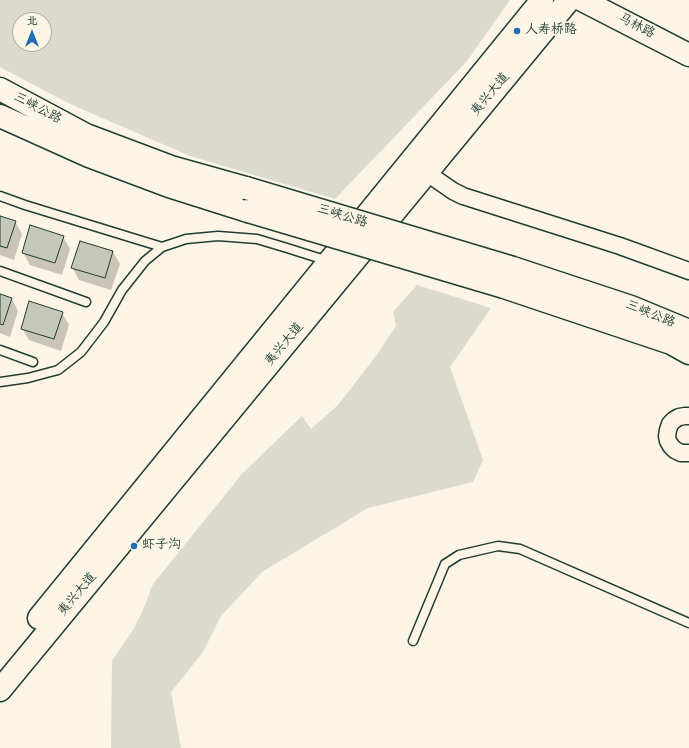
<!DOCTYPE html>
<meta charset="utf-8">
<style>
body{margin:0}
#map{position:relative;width:689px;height:748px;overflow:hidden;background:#fcf5e5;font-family:"Indie Flower","LXGW WenKai TC",sans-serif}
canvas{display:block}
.north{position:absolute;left:12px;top:12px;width:40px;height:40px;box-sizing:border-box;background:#fcf5e5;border:1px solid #a4ab9e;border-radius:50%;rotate:0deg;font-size:11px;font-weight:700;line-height:16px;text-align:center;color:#1f3d34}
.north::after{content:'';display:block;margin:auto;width:14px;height:18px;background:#1f6fb2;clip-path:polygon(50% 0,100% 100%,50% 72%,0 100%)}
</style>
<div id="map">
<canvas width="689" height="748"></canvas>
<div class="north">北</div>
</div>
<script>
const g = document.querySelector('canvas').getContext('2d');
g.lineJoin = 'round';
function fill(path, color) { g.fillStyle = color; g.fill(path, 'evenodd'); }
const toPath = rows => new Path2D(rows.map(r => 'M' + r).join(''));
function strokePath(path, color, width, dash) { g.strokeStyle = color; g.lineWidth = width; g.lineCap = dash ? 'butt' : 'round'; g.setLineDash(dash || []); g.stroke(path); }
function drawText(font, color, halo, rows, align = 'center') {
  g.font = font + ' "Indie Flower","LXGW WenKai TC",sans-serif'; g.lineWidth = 3.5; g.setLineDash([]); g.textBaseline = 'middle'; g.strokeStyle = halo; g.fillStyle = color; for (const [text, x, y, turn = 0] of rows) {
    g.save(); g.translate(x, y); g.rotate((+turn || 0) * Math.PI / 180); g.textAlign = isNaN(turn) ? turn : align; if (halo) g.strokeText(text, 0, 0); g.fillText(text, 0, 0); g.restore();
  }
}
fill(toPath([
 [0,0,510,0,467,61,335,199,190,156,70,104,0,67],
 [20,20,44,20,44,44,20,44],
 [417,285,491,308,450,367,483,460,473,482,368,508,262,572,221,616,203,652,171,692,181,748,111,748,112,661,133,630,143,610,153,584,242,474,302,416,311,429,338,405,376,356,396,326,393,312]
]), '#dcdacc');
fill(toPath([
 [0,217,15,222,22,234,14,260,0,255],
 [63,237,70,249,62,275,30,265,23,252],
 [113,252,120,264,111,290,79,280,72,267],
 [0,295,12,299,18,311,10,337,0,333],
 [62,313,69,325,61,351,29,340,22,328]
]), '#0003');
const building = toPath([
 [0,216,16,221,7,248,0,246,0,216],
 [30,225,64,236,55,263,22,253,30,225],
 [80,241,113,251,105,278,71,268,80,241],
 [0,294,12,298,3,325,0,324,0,294],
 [29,301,63,312,54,339,21,329,29,301]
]);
fill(building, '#c5c7b9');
strokePath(building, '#1f3d34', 1);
const lane = toPath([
 [0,196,25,205,162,247],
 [0,271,86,302],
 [0,350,33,362],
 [0,382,28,378,58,370,81,352,104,322,122,290,145,261,162,247,186,239,218,236,257,239,287,248,328,261],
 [413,641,445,564,459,555,498,546,520,549,689,623]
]);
const street = toPath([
 [427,173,453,191,463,196,620,246,689,271],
 [689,416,685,416,679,417,674,420,670,424,668,430,667,436,668,441,671,446,675,450,681,453,689,453]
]);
const secondary = toPath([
 [582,0,689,55]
]);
const primary = toPath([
 [39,618,542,0],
 [0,690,569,0]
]);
const highway = toPath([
 [0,89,86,135,171,167,246,188],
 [0,116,89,156,169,186,248,211],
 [513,268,631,307,689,331],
 [504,287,671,343,689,353]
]);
strokePath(lane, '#1f3d34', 11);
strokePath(street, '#1f3d34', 19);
strokePath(secondary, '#1f3d34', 25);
strokePath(primary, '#1f3d34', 25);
strokePath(highway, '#1f3d34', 25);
strokePath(lane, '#fcf5e5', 8);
strokePath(street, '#fcf5e5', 16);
strokePath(secondary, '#fcf5e5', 22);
strokePath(primary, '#fcf5e5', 22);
strokePath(highway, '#fcf5e5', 22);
const highwayBridge = toPath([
 [246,188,513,268],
 [248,211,504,287]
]);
strokePath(highwayBridge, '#1f3d34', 25, []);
strokePath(highwayBridge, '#fcf5e5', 22);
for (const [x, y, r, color] of [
 [517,31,4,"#1f6fb2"],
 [134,546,4,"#1f6fb2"]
]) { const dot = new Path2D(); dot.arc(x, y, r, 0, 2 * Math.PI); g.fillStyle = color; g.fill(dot); strokePath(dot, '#fcf5e5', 1.5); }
drawText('13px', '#1f3d34', '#fcf5e5', [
 ["马林路",636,27,27],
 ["夷兴大道",491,95,-50],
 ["三峡公路",37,109,28],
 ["三峡公路",342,217,17],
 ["三峡公路",650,315,22],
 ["夷兴大道",285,345,-50],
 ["夷兴大道",78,595,-50]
]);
drawText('13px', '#1f3d34', '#fcf5e5', [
 ["人寿桥路",525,31],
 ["虾子沟",142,546]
], 'left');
</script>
